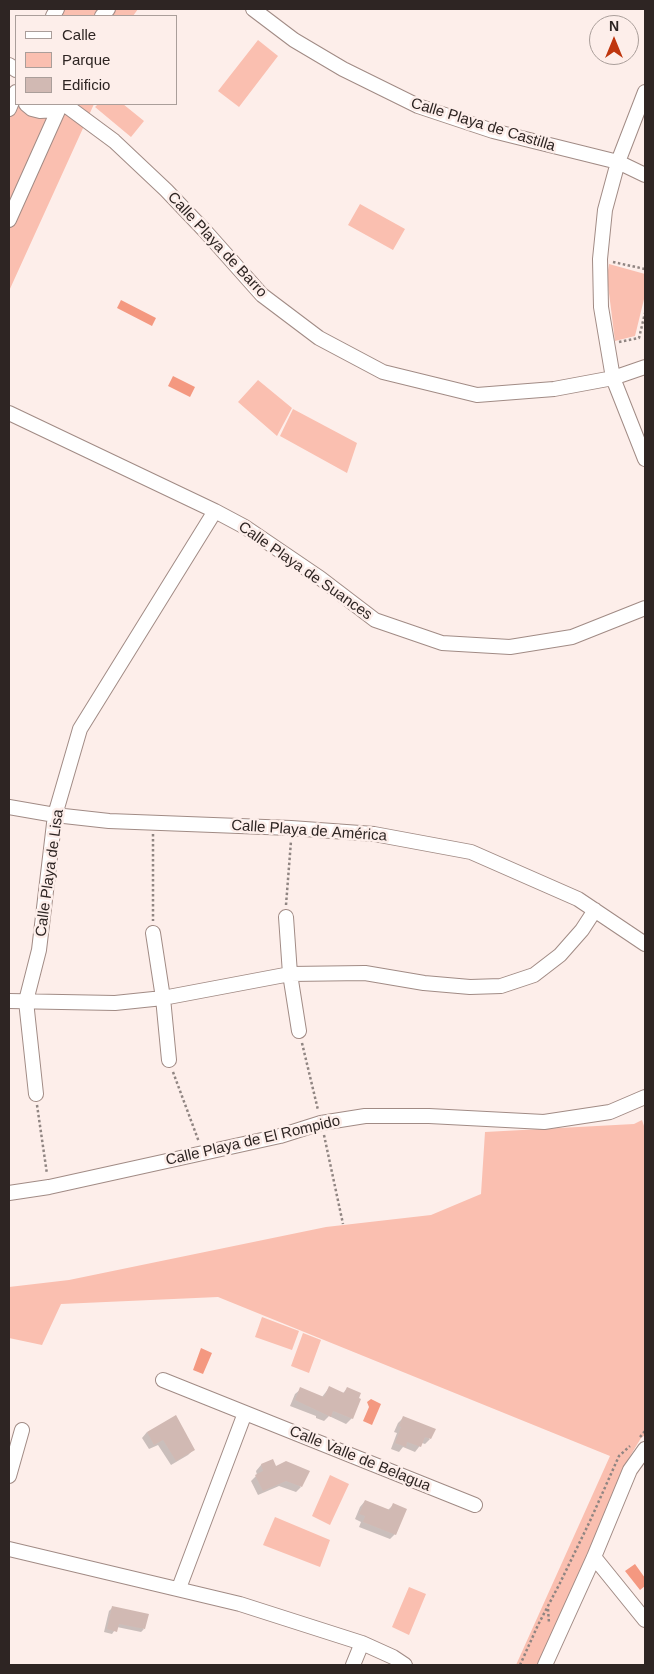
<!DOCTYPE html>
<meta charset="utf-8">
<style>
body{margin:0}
#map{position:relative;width:654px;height:1674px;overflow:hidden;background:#fdeeea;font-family:Arial,sans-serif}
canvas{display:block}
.frame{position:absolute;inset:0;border:10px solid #2e2523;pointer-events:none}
.legend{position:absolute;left:15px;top:15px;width:162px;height:90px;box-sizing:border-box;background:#fdeeea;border:1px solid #aa9e9a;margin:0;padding:6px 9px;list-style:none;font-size:15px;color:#2e2523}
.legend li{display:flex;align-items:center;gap:10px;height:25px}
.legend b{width:25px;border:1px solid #aa9e9a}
.north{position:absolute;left:589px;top:15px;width:50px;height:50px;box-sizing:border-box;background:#fdeeea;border:1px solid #aa9e9a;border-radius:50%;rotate:0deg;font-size:14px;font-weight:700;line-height:20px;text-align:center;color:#2e2523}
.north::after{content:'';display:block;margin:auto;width:18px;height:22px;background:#bf360e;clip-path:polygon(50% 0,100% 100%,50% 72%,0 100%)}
</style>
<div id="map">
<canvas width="654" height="1674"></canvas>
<div class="frame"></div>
<ul class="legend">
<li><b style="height:6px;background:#fff"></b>Calle</li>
<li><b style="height:14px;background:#fabfb0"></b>Parque</li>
<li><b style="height:14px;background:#d1b9b3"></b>Edificio</li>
</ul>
<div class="north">N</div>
</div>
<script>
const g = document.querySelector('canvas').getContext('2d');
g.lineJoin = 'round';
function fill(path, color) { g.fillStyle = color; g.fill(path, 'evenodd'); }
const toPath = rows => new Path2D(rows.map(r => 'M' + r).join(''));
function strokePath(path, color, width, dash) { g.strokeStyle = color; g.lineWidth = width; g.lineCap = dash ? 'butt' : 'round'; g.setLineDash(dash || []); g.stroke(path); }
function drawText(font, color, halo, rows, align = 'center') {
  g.font = font + ' Arial,sans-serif'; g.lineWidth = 5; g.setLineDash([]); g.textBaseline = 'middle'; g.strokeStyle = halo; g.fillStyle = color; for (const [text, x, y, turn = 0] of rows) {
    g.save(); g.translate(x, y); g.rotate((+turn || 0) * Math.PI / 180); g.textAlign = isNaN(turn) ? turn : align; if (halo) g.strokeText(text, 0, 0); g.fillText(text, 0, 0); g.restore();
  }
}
fill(toPath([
 [55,9,138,9,133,16,51,16],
 [258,40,278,56,239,107,218,91],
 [16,82,16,104,94,104,9,291,9,99],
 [98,104,123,104,144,121,131,137,95,107],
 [360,204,405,229,393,250,348,225],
 [609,264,645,274,645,295,635,336,615,341,607,277],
 [258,380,292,408,277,436,238,402],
 [293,409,357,443,347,473,280,436],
 [642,1120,645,1129,645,1435,641,1438,626,1463,593,1541,538,1665,516,1665,610,1456,218,1297,61,1304,42,1345,9,1338,9,1287,69,1280,326,1227,431,1215,481,1194,485,1132,634,1124],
 [262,1317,299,1331,292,1350,255,1337],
 [303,1333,321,1340,309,1373,291,1366],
 [330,1475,349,1484,330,1525,312,1516],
 [275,1517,330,1540,320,1567,263,1545],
 [409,1587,426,1594,409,1635,392,1627]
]), '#fabfb0');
fill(toPath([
 [121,300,156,318,152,326,117,308],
 [173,376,195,387,190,397,168,386],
 [201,1348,212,1353,203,1374,193,1370],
 [371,1399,381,1404,372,1425,363,1421,369,1407,367,1402],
 [635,1564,645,1578,645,1586,640,1590,625,1571]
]), '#f49880');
fill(toPath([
 [329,1388,342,1394,347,1389,352,1418,346,1424,329,1416,324,1421,316,1418,316,1416,290,1406,295,1394,301,1389,322,1397],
 [403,1418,430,1439,425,1444,422,1443,415,1452,403,1447,399,1452,391,1449,397,1433,394,1432,398,1423],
 [147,1432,193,1450,188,1455,171,1465,158,1445,149,1449,142,1438],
 [272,1460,276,1467,301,1487,296,1492,279,1486,258,1495,251,1481,257,1475,256,1471,261,1465],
 [365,1501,388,1510,393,1505,395,1534,390,1539,359,1527,361,1522,355,1519,360,1507],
 [112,1608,144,1629,141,1632,117,1627,112,1634,104,1632,109,1611]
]), '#0003');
fill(toPath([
 [329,1386,344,1393,347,1387,361,1393,359,1398,361,1399,353,1419,333,1411,331,1417,295,1400,300,1387,324,1397],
 [176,1415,195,1450,176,1461,163,1440,154,1445,147,1432],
 [403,1416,436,1429,431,1439,425,1437,421,1447,407,1442,406,1447,395,1443,401,1427,399,1426],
 [273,1459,276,1466,286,1461,310,1471,302,1487,286,1481,263,1491,255,1475,263,1471,261,1464],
 [365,1500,390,1510,393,1503,407,1509,396,1535,363,1522,365,1516,359,1514],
 [112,1606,149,1614,145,1629,119,1624,117,1632,107,1629]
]), '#d1b9b3');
const street = toPath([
 [253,9,294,40,343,69,418,106,493,131,618,162,645,175],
 [53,16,57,9],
 [102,16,108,9],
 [9,65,16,70],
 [645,92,618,162,605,210,600,259,601,307,613,378,645,459],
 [26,104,32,109,40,111,58,110],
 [64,104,114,141,166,190,206,232,262,295,319,338,383,372,477,395,554,389,613,378,645,367],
 [9,109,16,92],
 [9,220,61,104],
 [9,413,215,511,245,527,320,578,375,620,442,643,510,647,572,637,645,608],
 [9,807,55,815,109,821,291,828,374,834,471,852,578,899,645,944],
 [286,917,290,974,299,1031],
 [153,933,163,998,169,1060],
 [9,1001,115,1003,163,998,290,974,365,973,424,983,470,987,501,986,534,975,560,955,582,930,595,910],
 [36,1094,26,1001,39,950,55,815,80,729,215,511],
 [9,1193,49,1187,280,1136,321,1123,365,1116,429,1116,544,1122,610,1112,645,1097],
 [163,1380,475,1505],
 [9,1476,22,1430],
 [9,1549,240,1604,362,1643,393,1657,405,1665],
 [594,1557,645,1620],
 [179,1588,245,1413],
 [353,1665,362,1643],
 [545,1665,594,1557,630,1470,645,1449]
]);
strokePath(street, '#a18b85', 16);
strokePath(toPath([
 [613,262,645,269],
 [619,342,639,338,645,313],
 [153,834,153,921],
 [286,905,291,841],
 [302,1043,318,1110],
 [173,1072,199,1142],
 [37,1105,47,1174],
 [324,1135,343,1224],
 [640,1437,645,1431],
 [548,1609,549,1623],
 [520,1665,538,1625,560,1583,590,1521,619,1456,630,1446]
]), '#908582', 2.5, [2.5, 2.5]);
strokePath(street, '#fff', 14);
drawText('15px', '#2e2523', '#fdeeea', [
 ["Calle Playa de Castilla",483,125,17],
 ["Calle Playa de Barro",217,245,47],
 ["Calle Playa de Suances",305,571,35],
 ["Calle Playa de América",309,831,4],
 ["Calle Playa de Lisa",50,873,-82],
 ["Calle Playa de El Rompido",253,1141,-13],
 ["Calle Valle de Belagua",360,1459,22]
]);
</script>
